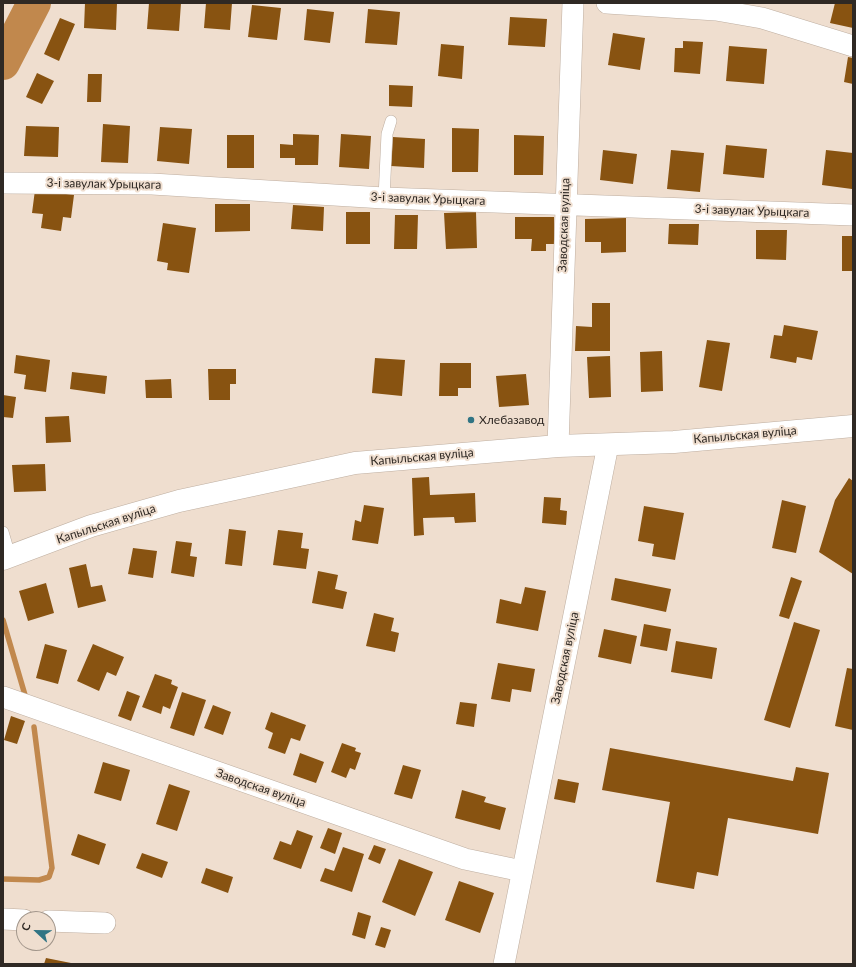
<!DOCTYPE html>
<meta charset="utf-8">
<style>
body{margin:0}
#map{position:relative;width:856px;height:967px;overflow:hidden;background:#efdecf;font-family:Lato,sans-serif}
canvas{display:block}
.frame{position:absolute;inset:0;border:4px solid #2f2924;pointer-events:none}
.north{position:absolute;left:16px;top:911px;width:40px;height:40px;box-sizing:border-box;background:#efdecf;border:1px solid #a2968b;border-radius:50%;rotate:292deg;font-size:11px;font-weight:700;line-height:16px;text-align:center;color:#2f2924}
.north::after{content:'';display:block;margin:auto;width:14px;height:18px;background:#307484;clip-path:polygon(50% 0,100% 100%,50% 72%,0 100%)}
</style>
<div id="map">
<canvas width="856" height="967"></canvas>
<div class="frame"></div>
<div class="north">С</div>
</div>
<script>
const g = document.querySelector('canvas').getContext('2d');
g.lineJoin = 'round';
const toPath = rows => new Path2D(rows.map(r => 'M' + r).join(''));
function strokePath(path, color, width, dash) { g.strokeStyle = color; g.lineWidth = width; g.lineCap = dash ? 'butt' : 'round'; g.setLineDash(dash || []); g.stroke(path); }
function fill(path, color) { g.fillStyle = color; g.fill(path, 'evenodd'); }
function drawText(font, color, halo, rows, align = 'center') {
  g.font = font + ' Lato,sans-serif'; g.lineWidth = 4; g.setLineDash([]); g.textBaseline = 'middle'; g.strokeStyle = halo; g.fillStyle = color; for (const [text, x, y, turn = 0] of rows) {
    g.save(); g.translate(x, y); g.rotate((+turn || 0) * Math.PI / 180); g.textAlign = isNaN(turn) ? turn : align; if (halo) g.strokeText(text, 0, 0); g.fillText(text, 0, 0); g.restore();
  }
}
strokePath(toPath([
 [3,620,25,695],
 [3,879,39,880,49,877,52,868,34,727]
]), '#c1884d', 5.5);
strokePath(toPath([
 [3,63,34,3]
]), '#c1884d', 34);
fill(toPath([
 [85,3,117,3,116,30,84,28],
 [149,3,181,3,179,31,147,29],
 [206,3,232,3,230,30,204,28],
 [835,3,853,3,853,28,830,23],
 [252,5,281,8,277,40,248,37],
 [307,9,334,12,330,43,304,40],
 [368,9,400,12,397,45,365,43],
 [510,17,547,19,545,47,508,45],
 [60,18,75,24,59,61,44,54],
 [613,33,645,38,640,70,608,65],
 [683,41,703,42,700,74,674,72,675,48,683,48],
 [441,44,464,46,462,79,438,76],
 [729,46,767,49,764,84,726,81],
 [848,57,853,58,853,84,844,82],
 [37,73,54,81,42,104,26,97],
 [88,74,102,74,101,102,87,102],
 [389,85,413,86,412,107,389,106],
 [103,124,130,126,128,163,101,162],
 [26,126,59,127,58,157,24,156],
 [160,127,192,129,189,164,157,161],
 [452,128,479,129,478,172,452,172],
 [293,134,319,135,318,165,295,165,295,158,280,158,280,144,293,145],
 [341,134,371,136,369,169,339,167],
 [227,135,254,135,254,168,227,168],
 [514,135,544,136,543,175,514,175],
 [393,137,425,139,424,168,391,166],
 [726,145,767,149,764,178,723,174],
 [603,150,637,154,633,184,600,180],
 [671,150,704,153,700,192,667,189],
 [826,150,853,153,852,189,822,185],
 [35,190,74,195,71,218,63,217,61,231,41,228,43,214,32,213],
 [215,204,250,204,250,231,215,232],
 [293,205,324,207,323,231,291,229],
 [346,212,370,212,370,244,346,244],
 [476,212,477,248,446,249,444,213],
 [395,215,418,215,417,249,394,249],
 [515,217,554,217,554,244,546,244,546,251,531,251,532,239,515,239],
 [626,218,626,252,601,253,601,242,585,242,585,219],
 [163,223,196,228,189,273,167,270,168,263,157,261],
 [669,224,699,224,698,245,668,244],
 [756,230,787,230,786,260,756,259],
 [842,236,853,236,853,271,842,271],
 [592,303,610,303,610,351,575,351,576,326,592,327],
 [784,325,818,331,812,360,797,357,796,363,770,358,774,335,782,336],
 [707,340,730,343,722,391,699,387],
 [662,351,663,391,641,392,640,352],
 [16,355,50,360,46,392,24,389,26,375,14,373],
 [610,356,611,397,589,398,587,357],
 [375,358,405,360,402,396,372,393],
 [440,363,471,363,471,388,458,388,458,396,439,396],
 [208,369,236,369,236,384,230,384,230,400,209,400],
 [72,372,107,376,105,394,70,389],
 [526,374,529,405,499,407,496,376],
 [171,379,172,398,146,398,145,380],
 [3,395,16,397,13,418,3,417],
 [69,416,71,442,46,443,45,417],
 [45,464,46,491,14,492,12,465],
 [429,477,430,495,475,493,476,522,455,523,454,517,423,518,424,535,414,536,412,478],
 [849,478,853,481,853,574,819,552,835,500],
 [544,497,561,498,560,510,567,511,566,525,542,523],
 [782,500,806,506,796,553,772,548],
 [364,505,384,508,378,544,352,540,355,520,361,522],
 [644,506,684,513,675,560,652,556,654,544,638,541],
 [229,529,246,531,242,566,225,564],
 [278,530,303,533,301,548,309,549,306,569,273,565],
 [176,541,192,543,190,556,197,557,194,577,171,573],
 [133,548,157,551,153,578,128,574],
 [86,564,91,587,102,585,106,601,78,608,69,568],
 [318,571,338,575,335,589,347,592,343,609,312,603],
 [791,577,802,581,789,619,779,616],
 [615,578,671,589,666,612,611,600],
 [46,583,54,613,28,621,19,591],
 [525,587,546,591,538,631,496,623,500,599,521,604],
 [374,613,394,618,391,631,399,633,395,652,366,646],
 [794,622,820,630,790,728,764,720],
 [644,624,671,629,667,651,640,646],
 [604,629,637,636,631,664,598,657],
 [676,641,717,648,712,679,671,672],
 [45,644,67,650,58,684,36,678],
 [93,644,124,657,116,676,107,672,99,691,77,681],
 [498,663,535,669,531,692,512,689,510,702,491,699],
 [847,668,853,669,853,730,835,726],
 [155,674,172,680,171,684,178,687,170,709,163,706,161,714,142,707],
 [127,691,140,696,131,721,118,716],
 [182,692,206,700,194,736,170,728],
 [460,702,477,704,474,727,456,724],
 [213,705,231,712,223,735,204,728],
 [271,712,306,725,300,741,291,738,285,754,268,748,273,733,265,729],
 [11,716,25,721,17,744,4,740],
 [342,743,356,748,355,751,361,753,355,770,350,768,346,778,331,772],
 [610,748,793,781,796,767,829,773,818,834,728,818,718,876,697,872,694,889,656,882,670,802,602,790],
 [300,753,324,762,316,783,293,775],
 [103,762,130,770,121,801,94,793],
 [403,765,421,770,412,799,394,794],
 [558,779,579,783,575,803,554,799],
 [169,784,190,791,177,831,156,824],
 [462,790,486,797,484,802,506,808,500,830,455,818],
 [328,828,342,833,335,854,320,848],
 [297,830,313,836,301,869,273,859,280,841,291,845],
 [78,834,106,844,99,865,71,855],
 [374,845,386,849,380,864,368,859],
 [343,847,364,854,352,892,320,881,325,868,334,871],
 [142,853,168,862,162,878,136,868],
 [399,859,433,872,415,916,382,902],
 [206,868,233,877,228,893,201,883],
 [459,881,494,893,480,933,445,920],
 [358,912,371,916,365,939,352,935],
 [381,927,391,930,385,948,375,945],
 [46,958,71,963,71,964,44,964]
]), '#885311');
const service = toPath([
 [384,198,387,134,391,121],
 [3,532,10,556]
]);
const minor = toPath([
 [607,3,716,10,762,18,853,46],
 [3,183,152,184,384,198,853,215],
 [558,446,573,3],
 [3,697,465,859,522,871],
 [3,919,24,920],
 [48,921,105,923],
 [504,964,608,445]
]);
const secondary = toPath([
 [3,559,91,526,179,501,355,463,558,446,674,442,853,426]
]);
strokePath(service, '#beaea0', 12);
strokePath(minor, '#beaea0', 22);
strokePath(secondary, '#beaea0', 23);
strokePath(service, '#fff', 11);
strokePath(minor, '#fff', 21);
strokePath(secondary, '#fff', 22);
for (const [x, y, r, color] of [
 [471,420,4,"#307484"]
]) { const dot = new Path2D(); dot.arc(x, y, r, 0, 2 * Math.PI); g.fillStyle = color; g.fill(dot); strokePath(dot, '#efdecf', 1.5); }
drawText('12px', '#2f2924', '#efdecf', [
 ["3-і завулак Урыцкага",104,184,1],
 ["3-і завулак Урыцкага",428,199,2],
 ["3-і завулак Урыцкага",752,211,2],
 ["Заводская вуліца",564,225,-88],
 ["Капыльская вуліца",745,435,-5],
 ["Капыльская вуліца",422,457,-5],
 ["Капыльская вуліца",106,524,-18],
 ["Заводская вуліца",565,658,-78],
 ["Заводская вуліца",261,788,19]
]);
drawText('12px', '#2f2924', '#efdecf', [
 ["Хлебазавод",479,420]
], 'left');
</script>
